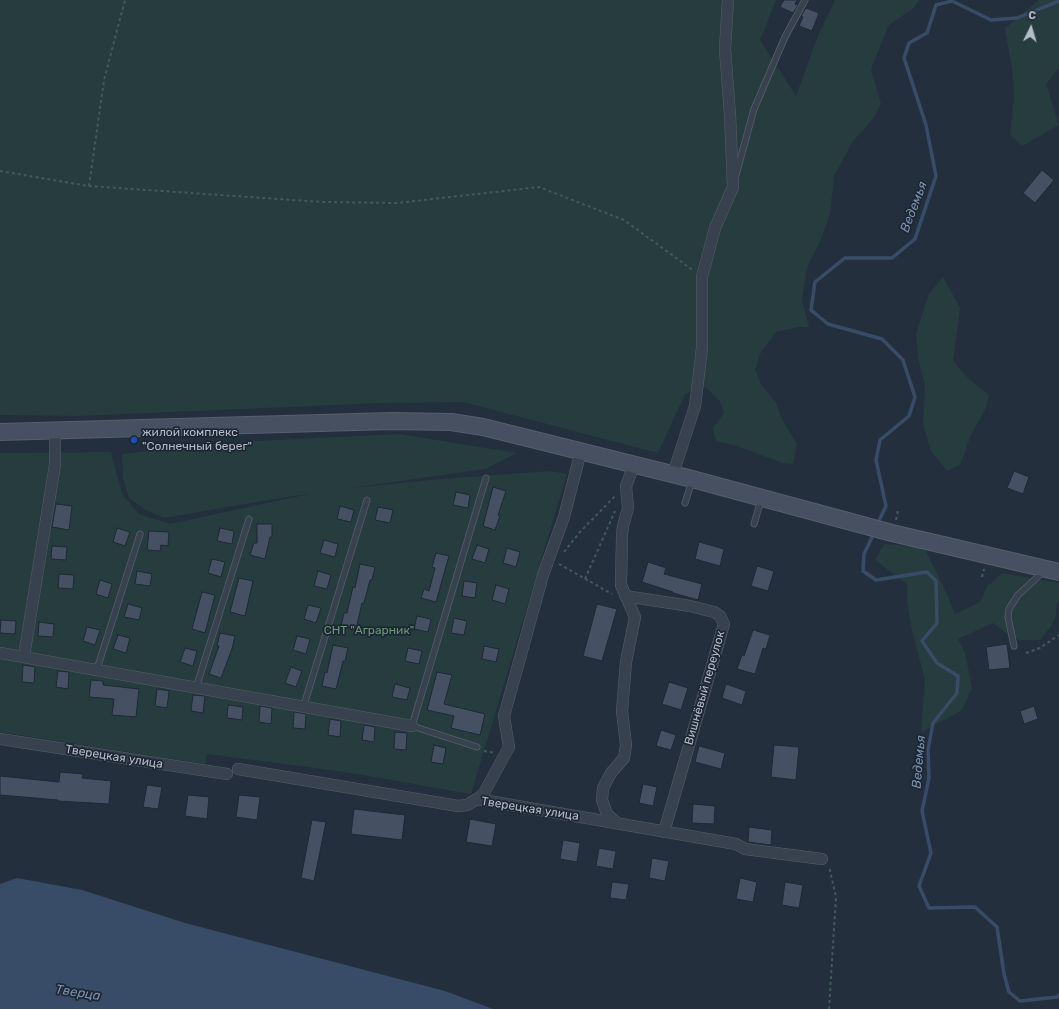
<!DOCTYPE html>
<meta charset="utf-8">
<style>
body{margin:0}
#map{position:relative;width:1059px;height:1009px;overflow:hidden;background:#242f3e;font-family:Rubik,sans-serif}
canvas{display:block}
.north{position:absolute;left:1011px;top:8px;width:40px;height:40px;-webkit-text-stroke:3px #1d2633;paint-order:stroke;rotate:5deg;font-size:11px;font-weight:700;line-height:16px;text-align:center;color:#b4bcc9}
.north::after{content:'';display:block;margin:auto;width:14px;height:18px;background:#b4bcc9;clip-path:polygon(50% 0,100% 100%,50% 72%,0 100%)}
</style>
<div id="map">
<canvas width="1059" height="1009"></canvas>
<div class="north">С</div>
</div>
<script>
const g = document.querySelector('canvas').getContext('2d');
g.lineJoin = 'round';
function fill(path, color) { g.fillStyle = color; g.fill(path, 'evenodd'); }
const toPath = rows => new Path2D(rows.map(r => 'M' + r).join(''));
function strokePath(path, color, width, dash) { g.strokeStyle = color; g.lineWidth = width; g.lineCap = dash ? 'butt' : 'round'; g.setLineDash(dash || []); g.stroke(path); }
function drawText(font, color, halo, rows, align = 'center') {
  g.font = font + ' Rubik,sans-serif'; g.lineWidth = 3.5; g.setLineDash([]); g.textBaseline = 'middle'; g.strokeStyle = halo; g.fillStyle = color; for (const [text, x, y, turn = 0] of rows) {
    g.save(); g.translate(x, y); g.rotate((+turn || 0) * Math.PI / 180); g.textAlign = isNaN(turn) ? turn : align; if (halo) g.strokeText(text, 0, 0); g.fillText(text, 0, 0); g.restore();
  }
}
fill(toPath([
 [0,0,776,0,760,40,796,96,818,36,835,0,919,0,914,8,889,25,871,69,881,104,873,119,853,141,834,176,830,214,820,242,807,267,802,300,809,327,798,327,776,332,761,352,755,369,761,384,776,403,782,419,797,444,793,464,783,463,734,445,716,441,713,428,724,413,720,401,705,387,685,394,658,453,463,402,382,403,78,416,0,415],
 [1039,0,1059,0,1059,68,1046,84,1059,125,1022,146,1010,135,1014,99,1013,75,1005,28],
 [943,277,960,308,953,361,969,379,989,395,986,408,971,435,960,465,947,471,931,451,923,424,925,385,918,358,916,333,929,294],
 [399,434,517,453,485,469,351,488,441,479,550,471,567,474,471,794,357,774,301,766,207,754,205,764,0,732,0,453,111,452,122,494,139,514,170,524,309,494,274,499,164,518,144,509,129,498,123,479,122,454,237,442],
 [884,544,924,547,946,592,955,614,980,602,987,587,1002,573,1059,583,1059,601,1056,606,1056,615,1052,625,1040,640,1020,640,1006,633,993,623,958,639,965,653,972,688,962,710,921,733,925,680,912,630,907,601,907,584,875,560]
]), '#263c3f');
fill(toPath([
 [17,878,82,890,185,923,445,991,493,1009,0,1009,0,884]
]), '#394c67');
strokePath(toPath([
 [877,525,886,506,876,460,880,440,909,416,915,397,903,360,882,339,828,324,811,310,815,282,845,258,892,258,915,239,936,176,926,125,904,58,909,43,927,33,936,5,952,1,991,20,1017,18,1059,1],
 [874,533,864,554,863,571,876,580,927,572,936,581,937,623,922,641,937,663,958,676,957,693,933,723,928,750,929,778,922,811,931,853,919,886,929,908,975,907,997,927,1004,974,1009,992,1020,1001,1057,997,1059,995]
]), '#394c67', 3.5);
const building = toPath([
 [784,0,797,0,795,4,798,5,793,13,780,7,784,0],
 [806,8,819,13,812,31,799,26,803,17,801,16,806,8],
 [1042,170,1054,180,1035,203,1023,193,1042,170],
 [1014,471,1029,477,1023,494,1007,488,1014,471],
 [493,487,506,491,498,515,500,516,495,530,483,526,493,487],
 [456,492,470,495,468,508,453,505,456,492],
 [56,504,72,506,69,530,52,527,56,504],
 [340,506,354,510,351,522,337,519,340,506],
 [378,507,393,510,390,523,375,520,378,507],
 [257,524,272,524,272,537,270,537,265,559,250,555,254,543,257,543,257,524],
 [117,528,130,532,125,546,113,542,117,528],
 [220,528,234,531,232,544,217,541,220,528],
 [149,531,169,532,168,546,161,545,160,551,147,550,149,531],
 [324,540,338,544,335,557,320,553,324,540],
 [699,542,724,549,720,566,695,559,699,542],
 [477,545,489,549,485,563,472,559,477,545],
 [52,546,67,547,66,560,51,559,52,546],
 [507,548,520,552,516,567,503,563,507,548],
 [436,553,449,556,436,602,421,598,424,589,429,591,435,568,432,567,436,553],
 [212,559,225,562,221,577,208,573,212,559],
 [648,562,666,568,664,574,702,584,698,600,673,593,673,592,642,582,648,562],
 [360,564,375,567,372,580,370,580,364,603,362,603,356,629,341,626,344,613,347,613,353,587,355,588,360,564],
 [757,566,774,571,768,591,751,586,757,566],
 [137,571,152,574,150,586,135,584,137,571],
 [318,571,331,575,327,589,314,586,318,571],
 [59,574,74,575,73,589,58,588,59,574],
 [239,578,253,581,245,616,230,612,239,578],
 [100,580,112,584,108,598,96,594,100,580],
 [464,581,477,583,475,598,462,596,464,581],
 [496,585,509,589,505,604,492,600,496,585],
 [202,592,215,595,205,633,192,629,202,592],
 [128,604,142,608,139,620,124,617,128,604],
 [597,604,617,609,602,661,583,656,597,604],
 [308,605,321,608,316,623,304,619,308,605],
 [417,616,431,619,428,632,414,629,417,616],
 [454,618,467,621,464,635,451,633,454,618],
 [1,620,16,621,15,634,0,633,1,620],
 [39,622,54,624,53,637,38,636,39,622],
 [87,627,100,630,95,645,83,641,87,627],
 [753,630,770,635,766,649,763,648,755,674,737,669,742,655,744,656,753,630],
 [220,633,235,636,232,649,221,678,209,674,219,646,217,646,220,633],
 [118,635,130,638,126,653,113,649,118,635],
 [297,636,310,639,306,654,293,650,297,636],
 [1007,644,1010,668,989,670,986,647,1007,644],
 [333,645,348,648,345,661,343,661,336,689,322,686,325,672,327,673,333,645],
 [484,646,499,649,496,662,482,659,484,646],
 [185,648,197,651,193,666,180,662,185,648],
 [408,648,422,651,419,664,405,661,408,648],
 [23,665,35,667,34,683,22,682,23,665],
 [291,667,302,671,296,687,285,683,291,667],
 [58,671,69,672,68,689,56,687,58,671],
 [437,672,452,675,444,704,485,714,480,735,451,728,454,716,427,710,437,672],
 [91,680,103,681,103,685,139,689,136,717,112,715,114,699,89,697,91,680],
 [669,682,688,688,681,710,662,704,669,682],
 [395,684,410,688,407,700,392,697,395,684],
 [726,684,746,691,742,705,722,698,726,684],
 [157,689,169,691,167,708,155,706,157,689],
 [193,695,205,696,203,713,191,711,193,695],
 [228,705,243,707,242,720,227,718,228,705],
 [260,706,272,708,271,724,259,722,260,706],
 [1034,706,1038,719,1024,724,1020,711,1034,706],
 [294,712,306,714,305,729,293,728,294,712],
 [330,719,341,721,340,737,328,735,330,719],
 [364,725,375,727,374,742,362,740,364,725],
 [661,730,676,735,671,750,656,746,661,730],
 [395,732,407,733,406,750,394,749,395,732],
 [434,745,446,748,443,764,431,762,434,745],
 [774,745,799,747,796,780,771,777,774,745],
 [699,746,725,753,721,769,695,762,699,746],
 [60,772,83,774,82,778,111,781,109,804,58,801,58,800,0,795,0,776,59,782,60,772],
 [643,784,657,787,653,806,639,803,643,784],
 [147,785,162,787,158,809,143,807,147,785],
 [188,795,209,797,207,819,185,816,188,795],
 [239,795,260,797,257,820,236,817,239,795],
 [693,804,715,806,714,824,692,823,693,804],
 [354,809,405,815,402,840,351,834,354,809],
 [470,819,496,824,492,846,466,842,470,819],
 [312,820,326,822,314,881,301,878,312,820],
 [749,827,772,830,771,845,748,842,749,827],
 [563,840,580,843,577,862,560,859,563,840],
 [599,848,616,851,613,869,596,866,599,848],
 [652,858,669,861,665,881,649,878,652,858],
 [740,878,757,882,753,902,736,899,740,878],
 [612,882,629,884,626,900,610,898,612,882],
 [785,882,803,885,799,908,782,905,785,882]
]);
fill(building, '#455162');
strokePath(building, '#1f2835', 1);
const lane = toPath([
 [736,175,754,109,785,37,805,0],
 [685,503,692,481],
 [754,524,761,500],
 [1014,646,1008,617,1009,609,1018,595,1044,571],
 [97,669,140,534],
 [196,688,249,519],
 [304,705,367,500],
 [477,747,412,726,486,478]
]);
const street = toPath([
 [673,474,695,406,702,348,702,277,715,228,733,187,730,114,725,49,728,0],
 [625,596,690,606,714,612,720,616,724,624,664,832],
 [0,653,412,726],
 [24,656,55,465,55,431],
 [0,739,227,774],
 [238,769,458,806,467,805,477,799,736,844,745,849,822,859],
 [477,799,484,793,509,747,504,716,543,575,564,517,581,451],
 [617,823,607,814,602,800,603,788,611,773,624,758,626,745,622,711,626,662,635,617,621,585,622,535,623,526,628,508,626,486,634,465]
]);
const secondary = toPath([
 [0,432,391,421,451,422,483,427,692,479,892,533,1059,572]
]);
strokePath(lane, '#565f6c', 7);
strokePath(street, '#565f6c', 12);
strokePath(secondary, '#565f6c', 18);
strokePath(toPath([
 [0,171,89,186,322,202,397,203,539,187,624,220,694,271],
 [89,186,104,80,125,0],
 [896,520,898,510],
 [564,552,579,533,616,495],
 [559,564,612,594],
 [982,577,984,569],
 [585,579,615,511],
 [1026,653,1040,648,1059,635],
 [484,751,495,753],
 [829,1009,836,897,829,866]
]), '#44595c', 2, [3, 3]);
strokePath(lane, '#38414e', 5.5);
strokePath(street, '#38414e', 11);
strokePath(secondary, '#465061', 16);
for (const [x, y, r, color] of [
 [134,440,4,"#1a4fb4"]
]) { const dot = new Path2D(); dot.arc(x, y, r, 0, 2 * Math.PI); g.fillStyle = color; g.fill(dot); strokePath(dot, '#1d2633', 1.5); }
drawText('12px', '#b4bcc9', '#1d2633', [
 ["жилой комплекс",142,433],
 ["\"Солнечный берег\"",142,447]
], 'left');
drawText('12px', '#6b9a76', '#1d2633', [
 ["СНТ \"Аграрник\"",369,631]
]);
drawText('12px', '#b4bcc9', '#1d2633', [
 ["Вишнёвый переулок",705,688,-74],
 ["Тверецкая улица",114,757,9],
 ["Тверецкая улица",530,809,9]
]);
drawText('italic 13px', '#7c92b1', '#1d2633', [
 ["Ведемья",914,207,-69],
 ["Ведемья",919,762,-85],
 ["Тверца",78,993,9]
]);
</script>
